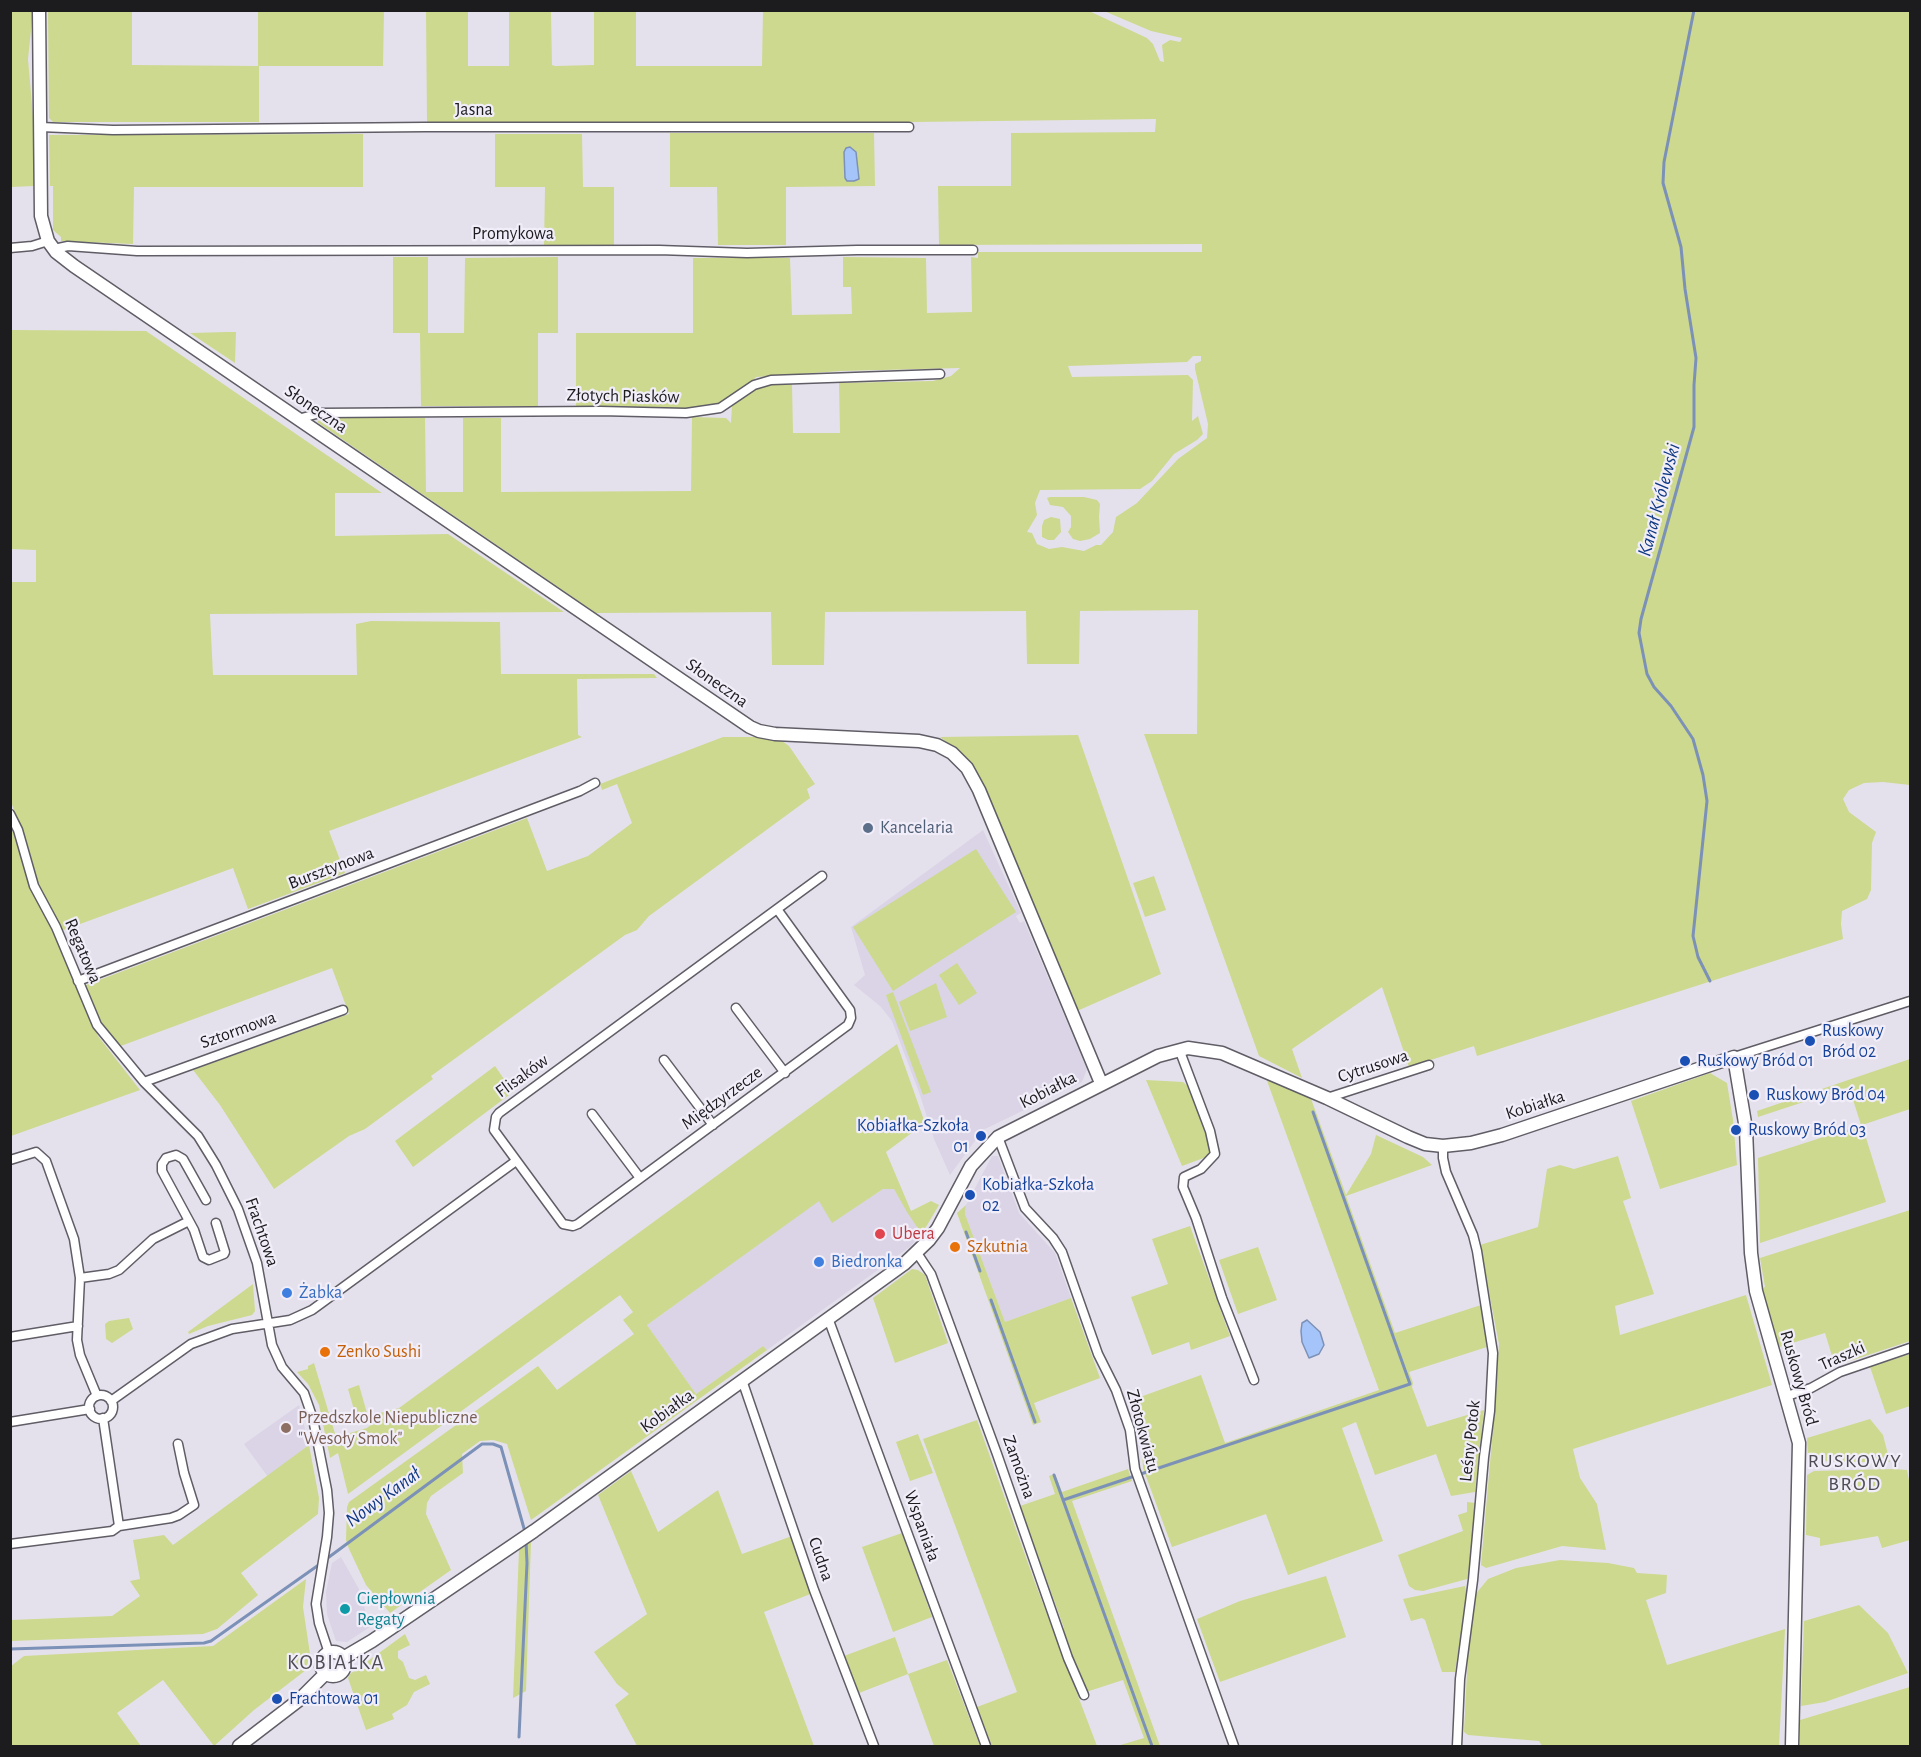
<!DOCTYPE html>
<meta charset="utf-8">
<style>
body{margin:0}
#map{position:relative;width:1921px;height:1757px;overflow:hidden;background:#e5e1ec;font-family:"Alegreya Sans",sans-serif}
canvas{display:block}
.frame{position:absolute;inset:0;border:12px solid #1c1b1e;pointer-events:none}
</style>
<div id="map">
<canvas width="1921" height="1757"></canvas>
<div class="frame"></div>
</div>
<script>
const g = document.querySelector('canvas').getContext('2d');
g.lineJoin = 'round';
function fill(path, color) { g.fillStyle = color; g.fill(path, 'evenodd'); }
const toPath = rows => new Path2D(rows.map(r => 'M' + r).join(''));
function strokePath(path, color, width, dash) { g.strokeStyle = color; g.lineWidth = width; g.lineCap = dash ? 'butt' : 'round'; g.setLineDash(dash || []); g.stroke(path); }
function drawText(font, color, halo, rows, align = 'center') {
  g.font = font + ' "Alegreya Sans",sans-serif'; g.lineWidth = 4.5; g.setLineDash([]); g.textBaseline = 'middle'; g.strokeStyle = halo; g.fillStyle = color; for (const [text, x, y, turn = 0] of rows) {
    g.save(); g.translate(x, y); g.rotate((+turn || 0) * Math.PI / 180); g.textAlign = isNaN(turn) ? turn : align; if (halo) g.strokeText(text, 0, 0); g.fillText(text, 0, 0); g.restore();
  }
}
fill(toPath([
 [983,830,1021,913,1016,916,1020,923,1024,921,1087,1069,1082,1082,983,1130,950,1175,934,1139,920,1095,892,1021,880,1006,854,985,865,975,851,927],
 [992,1156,998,1156,1019,1213,1055,1253,1071,1298,1005,1322,965,1214,966,1205],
 [889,1188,894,1189,921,1233,911,1246,767,1350,763,1346,696,1394,647,1325,819,1200,832,1222,883,1189],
 [299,1405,309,1445,268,1477,244,1444],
 [341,1557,359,1589,370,1627,347,1642,336,1641,327,1614,326,1592,332,1563]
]), '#dad4e6');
fill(toPath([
 [636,10,636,66,762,66,763,10,1089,11,1147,38,1153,44,1160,61,1164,62,1162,45,1170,40,1180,42,1182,38,1151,31,1104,11,1910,11,1910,785,1883,782,1864,783,1849,790,1843,799,1849,812,1876,832,1872,843,1871,890,1867,899,1842,911,1841,924,1843,939,1477,1056,1474,1046,1409,1067,1382,987,1292,1049,1302,1078,1259,1056,1144,734,1197,734,1198,610,1080,611,1079,664,1027,664,1026,611,825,612,824,665,772,665,771,612,596,613,317,422,323,417,425,418,426,492,463,492,463,418,501,418,501,492,691,491,692,417,726,418,731,423,732,405,754,389,765,385,792,384,793,433,840,433,839,383,933,381,951,376,960,368,841,371,756,377,749,385,717,406,684,410,576,406,576,333,693,333,693,258,790,258,792,315,852,314,851,287,843,287,843,257,926,258,927,313,972,312,971,257,978,258,978,252,1202,252,1202,244,939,245,938,186,1011,186,1011,133,1155,132,1156,119,913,122,427,123,426,11,468,11,468,66,509,66,509,11,551,11,552,65,555,66,594,65,594,11],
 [1193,356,1201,356,1201,361,1195,364,1195,369,1208,424,1207,438,1178,459,1137,503,1116,517,1113,532,1101,545,1096,545,1084,551,1062,547,1049,549,1037,544,1032,533,1027,532,1037,515,1035,503,1040,490,1140,489,1152,481,1174,454,1197,440,1203,434,1198,416,1192,421,1193,380,1188,375,1072,377,1068,366,1187,362],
 [10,11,33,11,28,59,34,128,34,186,11,187],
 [48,11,132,11,132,65,258,66,258,11,384,11,383,66,259,66,259,122,53,122,49,118],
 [670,133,874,133,875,186,786,187,786,245,718,245,717,187,670,187],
 [363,134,363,187,134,187,133,244,61,241,61,237,53,230,53,186,50,186,49,135],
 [495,134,582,134,583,187,614,187,614,246,544,246,545,187,495,187],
 [393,257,428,257,428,333,464,333,465,258,558,257,558,333,538,333,538,406,421,406,420,333,393,333],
 [11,330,146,331,382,493,335,493,335,536,448,534,564,612,210,614,213,675,357,675,356,624,371,621,500,622,501,674,654,674,657,678,577,679,578,735,582,737,329,831,345,873,248,909,233,868,61,931,39,886,28,846,11,802,11,582,36,582,36,550,11,549],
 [236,332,235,363,190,333,227,332],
 [1050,497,1084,497,1097,500,1100,504,1099,517,1100,533,1090,539,1080,541,1073,539,1068,532,1071,527,1071,516,1063,507,1050,505,1047,498],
 [1051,517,1060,519,1061,532,1054,540,1048,540,1042,537,1042,526,1044,520],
 [1078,735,1161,974,1077,1011,980,780,968,759,940,737],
 [723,737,764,737,782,741,789,746,815,784,807,789,810,798,649,916,637,930,625,935,431,1076,433,1079,365,1129,349,1136,274,1189,220,1105,193,1070,349,1014,332,968,118,1047,95,1012,86,992,86,985,527,818,547,871,588,856,632,823,617,784,602,790,600,784],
 [10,824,33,892,44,912,98,1036,140,1090,11,1136],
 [976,849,1016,912,893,991,853,927],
 [1154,876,1166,910,1145,917,1133,883],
 [957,963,977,993,959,1005,939,975],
 [936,983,947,1017,910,1031,899,1002],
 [893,992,931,1092,923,1095,886,995],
 [897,1044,925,1123,886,1152,911,1211,931,1201,939,1205,923,1232,921,1233,907,1212,894,1189,883,1189,832,1223,819,1201,647,1325,696,1394,763,1346,767,1350,531,1520,507,1444,493,1440,480,1441,462,1454,463,1473,431,1496,427,1503,426,1514,451,1570,390,1613,366,1585,349,1549,346,1540,347,1507,349,1502,538,1366,557,1390,634,1334,623,1320,633,1312,620,1295,348,1494,338,1453,330,1458,319,1405,308,1384,297,1372,308,1369,308,1366,314,1363,336,1437,367,1428,376,1420,376,1414,399,1408],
 [1910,1059,1910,1109,1862,1125,1886,1202,1760,1243,1758,1158,1861,1125,1849,1087,1758,1117,1757,1111],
 [495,1066,513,1092,413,1167,395,1141],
 [1710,1073,1727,1083,1733,1120,1737,1165,1660,1189,1631,1101],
 [1266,1078,1310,1096,1346,1195,1371,1154,1376,1135,1423,1157,1432,1165,1346,1196,1395,1333,1481,1305,1487,1347,1409,1372,1413,1383,1412,1387,1427,1427,1484,1410,1475,1492,1451,1496,1436,1454,1375,1475,1356,1422,1342,1428,1383,1541,1288,1575,1266,1514,1172,1547,1143,1468,1141,1434,1129,1401,1201,1375,1225,1443,1379,1390],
 [1146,1080,1183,1082,1191,1089,1211,1142,1209,1156,1182,1166],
 [1618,1156,1631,1198,1623,1201,1654,1294,1615,1306,1620,1335,1746,1295,1772,1385,1573,1449,1580,1478,1597,1504,1606,1550,1562,1546,1486,1568,1481,1565,1495,1407,1499,1344,1480,1245,1538,1227,1547,1169,1560,1165,1574,1169],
 [966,1205,965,1214,1005,1322,1071,1298,1100,1378,1034,1403,1041,1422,1033,1425,957,1213],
 [1910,1210,1910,1341,1835,1366,1825,1333,1779,1347,1761,1289,1765,1287,1760,1258],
 [1190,1226,1230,1336,1191,1350,1189,1342,1152,1355,1131,1297,1168,1284,1152,1239],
 [1258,1247,1277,1300,1238,1314,1219,1260],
 [912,1269,918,1270,925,1275,948,1343,895,1363,873,1298],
 [253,1284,255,1311,252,1315,208,1326,189,1334,188,1332],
 [129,1318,133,1329,112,1343,106,1339,105,1324,109,1321],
 [1910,1354,1910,1406,1886,1414,1870,1367],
 [359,1385,367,1413,364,1418,357,1420,348,1389],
 [1870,1419,1883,1435,1890,1462,1835,1462,1812,1460,1808,1456,1807,1438],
 [977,1420,1034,1580,1097,1746,992,1746,977,1707,1017,1692,923,1439],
 [918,1434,933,1473,910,1481,896,1442],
 [309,1445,319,1498,318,1514,241,1573,258,1595,217,1629,203,1634,11,1641,11,1620,112,1616,140,1596,130,1581,140,1579,133,1540,164,1535,173,1545],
 [1128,1469,1132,1481,1072,1501,1160,1746,1117,1746,1144,1738,1123,1680,1086,1692,1061,1631,1064,1628,1020,1506,1055,1494,1049,1476,1055,1474,1062,1492],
 [1892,1469,1907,1470,1910,1486,1910,1540,1882,1548,1878,1536,1820,1546,1820,1538,1806,1535,1807,1475,1814,1471],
 [631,1471,658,1532,718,1490,742,1554,792,1536,813,1593,764,1612,814,1746,637,1746,615,1705,629,1694,617,1684,594,1652,647,1614,598,1495],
 [1467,1502,1475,1503,1470,1573,1467,1579,1423,1591,1415,1590,1409,1586,1398,1555,1463,1531,1458,1515,1467,1512],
 [902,1533,932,1617,893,1632,862,1547],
 [531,1542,526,1691,513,1698,519,1550],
 [1560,1560,1608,1563,1634,1568,1637,1573,1667,1575,1666,1593,1646,1600,1667,1665,1785,1629,1779,1746,1542,1746,1539,1741,1468,1735,1464,1732,1468,1652,1474,1596,1488,1579,1516,1568],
 [1326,1576,1346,1637,1220,1682,1197,1619,1240,1601],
 [306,1579,303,1607,310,1654,306,1670,254,1710,214,1746,163,1680,117,1713,141,1746,11,1746,11,1666,24,1656,213,1646],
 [1465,1586,1467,1594,1455,1672,1442,1672,1425,1620,1422,1618,1411,1621,1403,1599],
 [1859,1605,1888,1633,1908,1673,1825,1702,1801,1706,1804,1621],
 [405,1634,410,1645,398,1651,398,1658,403,1662,409,1678,415,1680,426,1675,430,1684,414,1692,407,1705,392,1714,394,1719,366,1730,348,1678,350,1674],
 [895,1637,908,1674,947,1660,980,1746,934,1746,908,1674,859,1693,844,1656],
 [1910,1687,1910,1746,1800,1746,1800,1720]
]), '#cdd98e');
const water = toPath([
 [850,147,856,152,859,179,854,181,847,181,845,178,844,152,846,148,850,147],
 [1307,1320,1320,1332,1324,1345,1319,1354,1309,1358,1302,1342,1301,1331,1302,1323,1307,1320]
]);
fill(water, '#a5c4f9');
strokePath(water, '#7c91b7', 1.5);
strokePath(toPath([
 [1694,10,1664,162,1663,183,1681,247,1685,289,1696,358,1694,385,1694,427,1641,619,1639,633,1647,674,1654,687,1671,706,1693,739,1703,775,1707,801,1693,936,1698,957,1710,981],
 [966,1232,980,1271],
 [991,1300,1035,1422],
 [1054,1475,1152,1746],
 [1063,1500,1410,1384,1313,1112],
 [325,1560,482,1444,493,1444,501,1447,525,1532],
 [10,1649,204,1643,211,1641,320,1564],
 [519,1737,527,1563,526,1541]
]), '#7c91b7', 3);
const street = toPath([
 [40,127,113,130,425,127,909,127],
 [10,248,32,246,48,241],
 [54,249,68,246,137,251,659,250,747,253,857,250,973,250],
 [298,419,320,413,600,411,686,413,720,408,754,385,771,380,940,374],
 [10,814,18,830,34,886,56,927,97,1025,144,1082,198,1136,216,1165,238,1209,257,1263,272,1345,282,1367,304,1393,313,1419,327,1490,329,1513,327,1537,316,1604,319,1623,329,1653],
 [777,909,850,1010,851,1018,848,1025,578,1224,573,1226,563,1224,494,1130,496,1117,499,1113,777,909,822,876],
 [78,981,580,791,595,783],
 [736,1008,785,1073],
 [1179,1049,1210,1131,1215,1154,1201,1169,1184,1177,1183,1187,1196,1218,1222,1298,1254,1380],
 [1734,1057,1910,1001],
 [664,1060,713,1125],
 [144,1082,343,1010],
 [1327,1098,1429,1065],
 [592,1114,640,1178],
 [998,1137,1025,1208,1053,1238,1062,1252,1098,1354,1116,1390,1130,1430,1135,1469,1234,1746],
 [1443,1146,1443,1158,1446,1172,1473,1235,1477,1251,1493,1353,1490,1411,1484,1457,1473,1580,1460,1679,1457,1746],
 [10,1160,36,1152,46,1161,74,1239,80,1278,77,1340,80,1355,97,1396],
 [206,1200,183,1159,176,1155,166,1158,162,1164,162,1171,194,1230,203,1257,209,1260,224,1254,225,1252,216,1223],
 [917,1253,931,1274,997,1454,1068,1658,1084,1695],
 [80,1278,109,1274,119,1270,153,1239,189,1221],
 [828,1318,986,1746],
 [10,1337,78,1326],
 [742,1380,814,1590,874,1746],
 '89 1407a12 12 0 1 1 24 0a12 12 0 1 1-24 0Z',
 [1787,1396,1811,1388,1840,1372,1910,1348],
 [111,1401,191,1344,232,1329,290,1320,312,1310,516,1161],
 [103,1418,119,1526],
 [10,1422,90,1409],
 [10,1544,112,1531,119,1526,171,1518,179,1515,194,1505,184,1473,178,1444]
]);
const secondary = toPath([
 [39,10,41,216,48,241,56,252,74,266,750,727,759,731,775,734,919,741,937,745,952,753,967,768,979,790,1101,1083],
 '321 1664a12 12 0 1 1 24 0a12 12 0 1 1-24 0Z',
 [343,1658,372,1641,534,1531,904,1264,929,1240,938,1228,971,1166,998,1137,1158,1056,1188,1048,1222,1053,1327,1098,1408,1137,1425,1144,1443,1146,1471,1143,1502,1135,1734,1057,1746,1129,1751,1253,1756,1291,1799,1443,1792,1746],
 [239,1746,299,1700,326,1673]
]);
strokePath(street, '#605d66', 11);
strokePath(secondary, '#605d66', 15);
strokePath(street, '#fff', 8);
strokePath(secondary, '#fff', 12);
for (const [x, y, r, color] of [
 [868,828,6,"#5c6f8a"],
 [1810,1041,6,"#1a4fb4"],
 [1685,1061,6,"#1a4fb4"],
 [1754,1095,6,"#1a4fb4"],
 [1736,1130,6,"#1a4fb4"],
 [981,1136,6,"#1a4fb4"],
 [970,1195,6,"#1a4fb4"],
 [880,1234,6,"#e0444e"],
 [955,1247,6,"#e8710a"],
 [819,1262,6,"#3f7fe0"],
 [287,1293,6,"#3f7fe0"],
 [325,1352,6,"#e8710a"],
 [286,1428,6,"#8d6e63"],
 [345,1609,6,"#0f9aa8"],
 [277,1699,6,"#1a4fb4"]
]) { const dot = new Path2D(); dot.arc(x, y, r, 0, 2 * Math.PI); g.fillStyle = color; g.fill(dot); strokePath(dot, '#f2eef9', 2); }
drawText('18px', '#1c1b1e', '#f2eef9', [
 ["Jasna",474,110],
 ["Promykowa",513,234],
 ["Złotych Piasków",623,396,1],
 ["Słoneczna",316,409,34],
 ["Słoneczna",717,683,35],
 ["Bursztynowa",331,868,-21],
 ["Regatowa",83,951,67],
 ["Sztormowa",238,1030,-20],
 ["Cytrusowa",1373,1066,-18],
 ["Flisaków",522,1076,-36],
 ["Kobiałka",1048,1090,-27],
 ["Międzyrzecze",722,1098,-36],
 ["Kobiałka",1535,1105,-18],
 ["Frachtowa",262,1232,71],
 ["Traszki",1842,1356,-24],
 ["Ruskowy Bród",1799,1378,74],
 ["Kobiałka",667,1411,-36],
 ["Złotokwiatu",1143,1431,75],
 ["Leśny Potok",1470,1441,-84],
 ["Zamożna",1019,1467,70],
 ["Wspaniała",922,1526,70],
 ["Cudna",821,1559,71]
]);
drawText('18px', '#4e5e75', '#f2eef9', [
 ["Kancelaria",880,828]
], 'left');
drawText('18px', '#164399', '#f2eef9', [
 ["Ruskowy",1822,1031],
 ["Bród 02",1822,1052],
 ["Ruskowy Bród 01",1697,1061],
 ["Ruskowy Bród 04",1766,1095],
 ["Kobiałka-Szkoła",969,1126,"right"],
 ["01",969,1147,"right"],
 ["Ruskowy Bród 03",1748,1130],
 ["Kobiałka-Szkoła",982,1185],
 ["02",982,1206],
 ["Frachtowa 01",289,1699]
], 'left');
drawText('18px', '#be3a42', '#f2eef9', [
 ["Ubera",892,1234]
], 'left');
drawText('18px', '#c56008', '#f2eef9', [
 ["Szkutnia",967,1247],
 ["Zenko Sushi",337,1352]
], 'left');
drawText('18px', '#366cbe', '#f2eef9', [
 ["Biedronka",831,1262],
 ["Żabka",299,1293]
], 'left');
drawText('18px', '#785e54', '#f2eef9', [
 ["Przedszkole Niepubliczne",298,1418],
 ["\"Wesoły Smok\"",298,1439]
], 'left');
drawText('18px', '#0d838f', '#f2eef9', [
 ["Ciepłownia",357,1599],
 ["Regaty",357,1620]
], 'left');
drawText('italic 20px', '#103983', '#f2eef9', [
 ["Kanał Królewski",1659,500,-75],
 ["Nowy Kanał",383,1497,-36]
]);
g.letterSpacing = '1.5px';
drawText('20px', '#4f4c54', '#f2eef9', [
 ["RUSKOWY",1855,1461],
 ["BRÓD",1855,1484]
]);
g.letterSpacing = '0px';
g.letterSpacing = '1.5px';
drawText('21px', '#4f4c54', '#f2eef9', [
 ["KOBIAŁKA",336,1663]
]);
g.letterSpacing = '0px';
</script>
